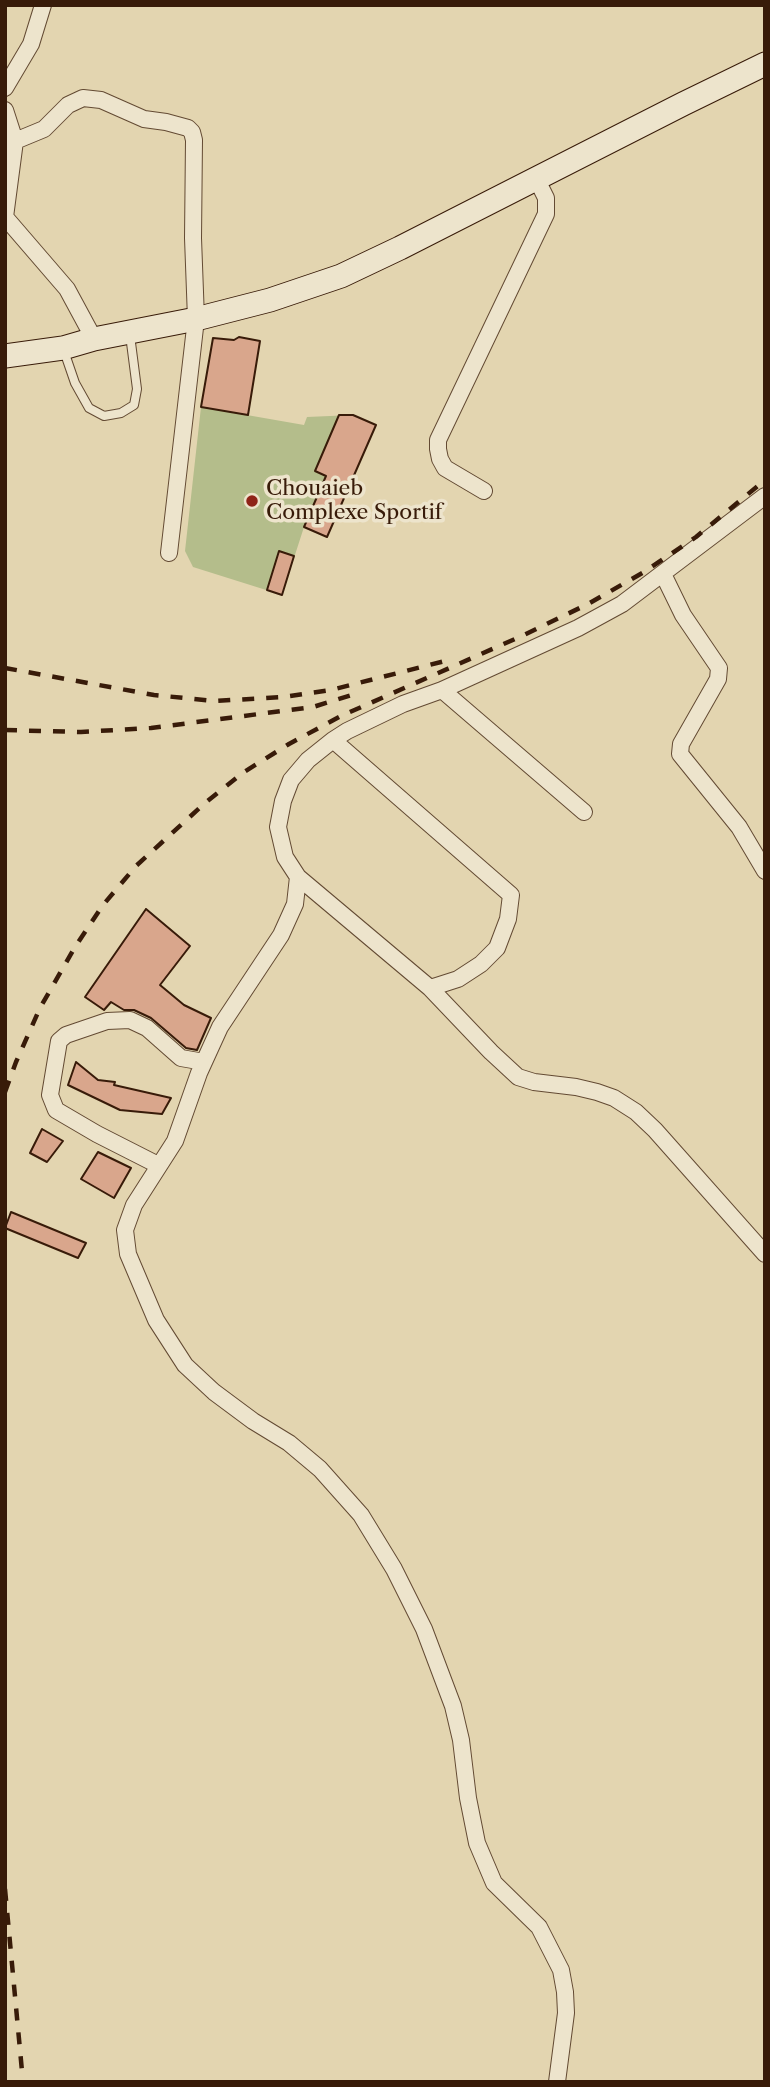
<!DOCTYPE html>
<style>
body{margin:0}
#map{position:relative;width:770px;height:2087px;overflow:hidden;background:#e3d5b0;font-family:"Libre Caslon Text",serif}
canvas{display:block}
.frame{position:absolute;inset:0;border:7px solid #381b09;pointer-events:none}
</style>
<div id="map">
<canvas width="770" height="2087"></canvas>
<div class="frame"></div>
</div>
<script>
const g = document.querySelector('canvas').getContext('2d');
g.lineJoin = 'round';
function fill(path, color) { g.fillStyle = color; g.fill(path, 'evenodd'); }
const toPath = rows => new Path2D(rows.map(r => 'M' + r).join(''));
function strokePath(path, color, width, dash) { g.strokeStyle = color; g.lineWidth = width; g.lineCap = dash ? 'butt' : 'round'; g.setLineDash(dash || []); g.stroke(path); }
function drawText(font, color, halo, rows, align = 'center') {
  g.font = font + ' "Libre Caslon Text",serif'; g.lineWidth = 7; g.setLineDash([]); g.textBaseline = 'middle'; g.strokeStyle = halo; g.fillStyle = color; for (const [text, x, y, turn = 0] of rows) {
    g.save(); g.translate(x, y); g.rotate((+turn || 0) * Math.PI / 180); g.textAlign = isNaN(turn) ? turn : align; if (halo) g.strokeText(text, 0, 0); g.fillText(text, 0, 0); g.restore();
  }
}
fill(toPath([
 [201,407,304,425,307,417,353,415,304,527,282,595,193,567,185,551]
]), '#b4bd8b');
const building = toPath([
 [239,337,260,341,248,415,201,407,213,338,234,340,239,337],
 [339,415,353,415,376,425,327,537,304,527,326,476,315,471,339,415],
 [279,551,294,556,282,595,267,590,279,551],
 [146,909,190,946,160,985,184,1005,211,1018,197,1050,186,1048,151,1018,134,1010,124,1010,111,1002,104,1010,85,997,146,909],
 [76,1062,98,1080,115,1082,114,1085,171,1098,162,1114,120,1110,68,1085,76,1062],
 [42,1129,63,1141,47,1162,30,1153,42,1129],
 [98,1152,131,1168,114,1198,81,1179,98,1152],
 [11,1212,86,1243,78,1258,5,1228,11,1212]
]);
fill(building, '#d9a68c');
strokePath(building, '#381b09', 2);
const lane = toPath([
 [64,351,75,383,89,408,104,416,121,413,134,405,137,389,130,335]
]);
const street = toPath([
 [5,88,31,44,43,5],
 [5,110,15,141,5,217,67,289,94,339],
 [15,141,44,129,68,105,83,98,101,100,144,119,166,122,188,128,192,132,194,140,193,238,196,319,169,553],
 [484,491,445,468,440,459,438,449,438,440,546,214,546,198,536,178],
 [765,496,622,604,578,628,442,690,403,704,347,731,333,740,308,760,291,780,283,801,278,827,285,857,298,877,430,988,491,1052,518,1077,534,1082,576,1087,597,1092,614,1098,636,1112,655,1130,765,1254],
 [663,574,683,615,719,668,718,679,681,744,680,754,739,827,765,871],
 [442,690,584,812],
 [333,740,511,895,508,919,497,948,481,964,458,979,430,988],
 [298,877,295,904,281,935,220,1027,199,1073,175,1141,134,1205,125,1230,128,1254,156,1320,185,1365,214,1392,253,1421,289,1443,320,1469,361,1515,394,1569,424,1629,453,1706,461,1740,468,1798,477,1843,494,1883,539,1927,561,1970,565,1992,566,2013,557,2082],
 [158,1165,97,1134,56,1110,50,1095,59,1041,66,1035,107,1021,130,1020,147,1028,181,1058,204,1062]
]);
const secondary = toPath([
 [5,356,63,348,94,339,196,319,270,300,341,276,400,248,683,104,765,64]
]);
strokePath(lane, '#634a33', 10);
strokePath(street, '#634a33', 18);
strokePath(secondary, '#381b09', 25);
strokePath(lane, '#ede4cc', 8);
strokePath(street, '#ede4cc', 16);
strokePath(secondary, '#ede4cc', 23);
strokePath(toPath([
 [5,668,154,695,215,701,283,697,331,690,445,661],
 [5,730,81,732,151,728,313,707,355,694],
 [5,1092,16,1062,40,1008,75,947,103,905,136,866,205,803,244,772,289,744,341,716,524,635,588,604,644,572,696,537,765,480],
 [5,1889,23,2082]
]), '#381b09', 4.5, [12, 12]);
for (const [x, y, r, color] of [
 [252,501,7,"#8f2418"]
]) { const dot = new Path2D(); dot.arc(x, y, r, 0, 2 * Math.PI); g.fillStyle = color; g.fill(dot); strokePath(dot, '#ede4cc', 2.5); }
drawText('21px', '#381b09', '#ede4cc', [
 ["Chouaieb",266,489],
 ["Complexe Sportif",266,513]
], 'left');
</script>
